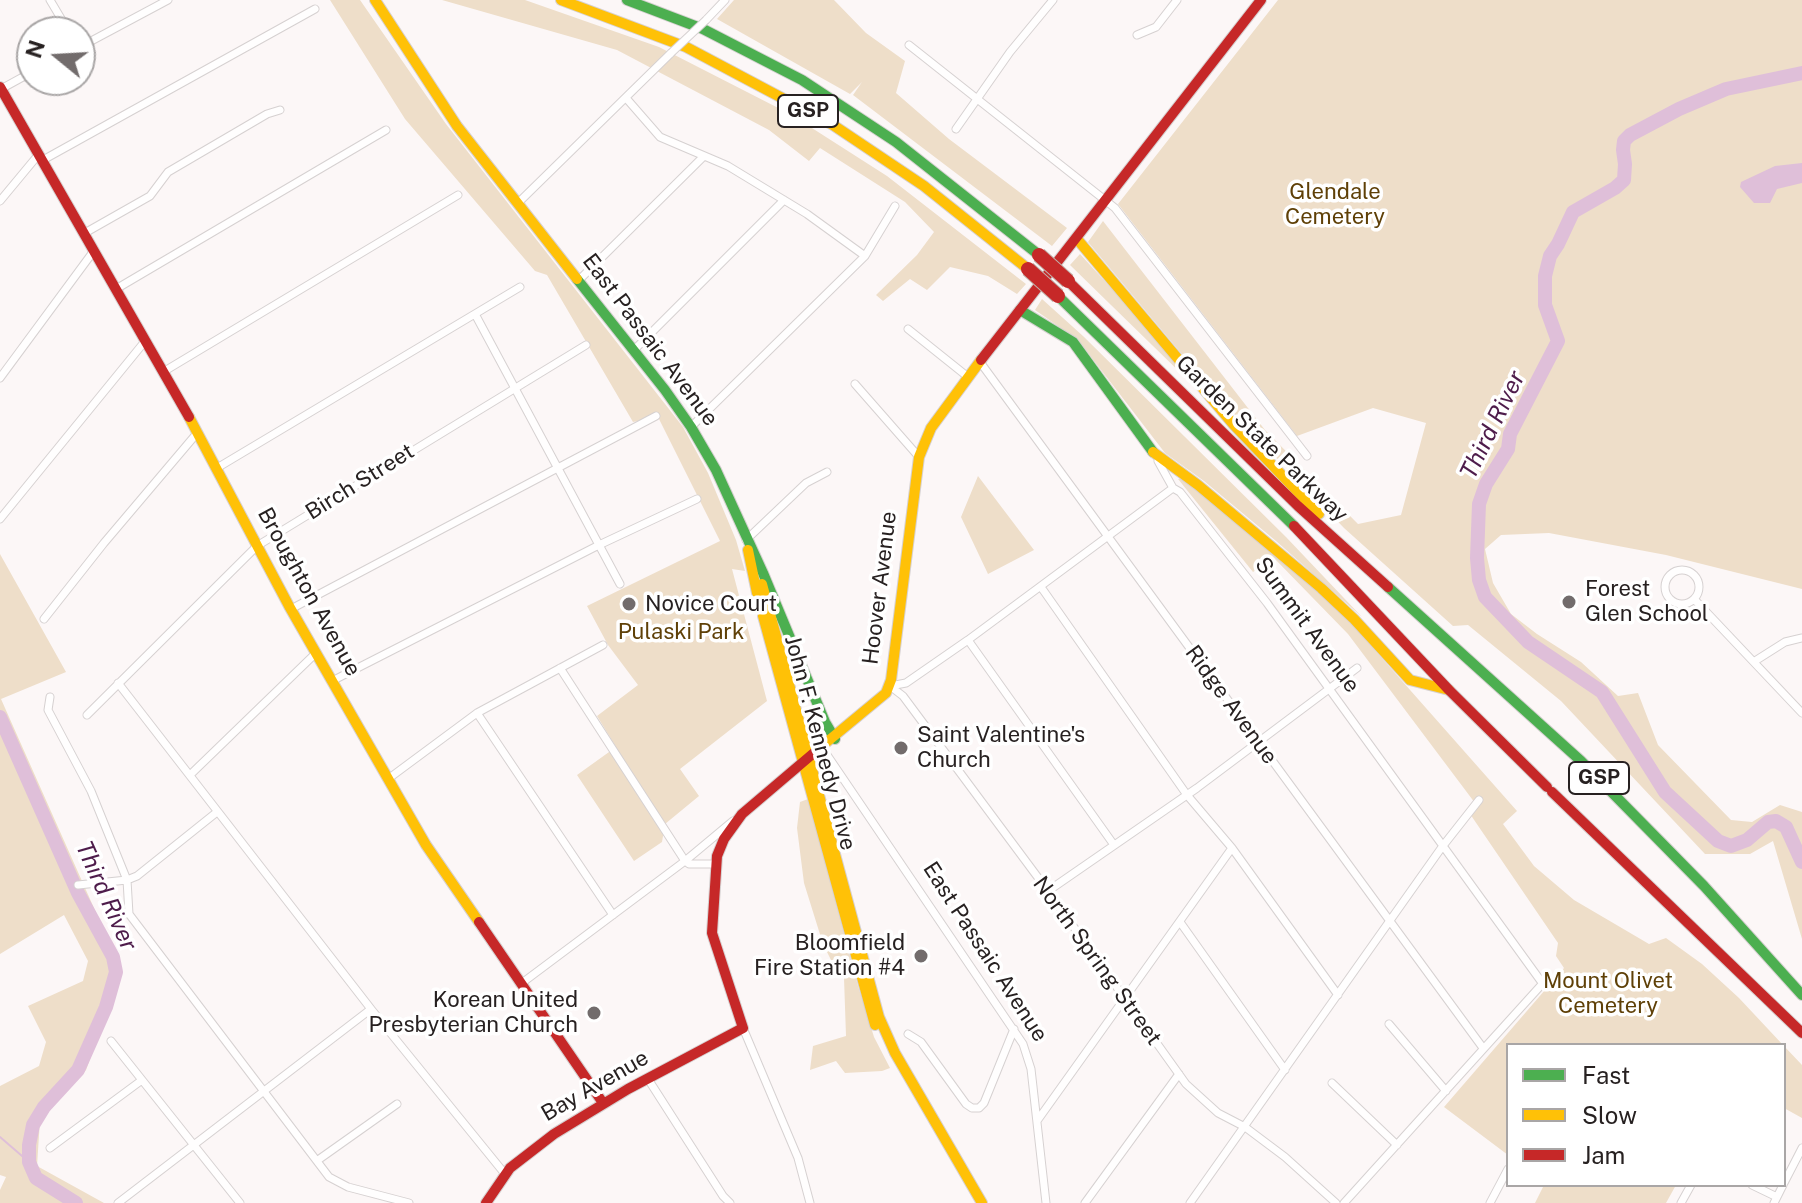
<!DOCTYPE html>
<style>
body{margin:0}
#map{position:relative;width:1802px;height:1203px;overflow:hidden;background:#fcf7f7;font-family:"Public Sans",sans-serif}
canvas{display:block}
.legend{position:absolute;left:1506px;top:1043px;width:280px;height:144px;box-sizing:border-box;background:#fff;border:2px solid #a9a6a6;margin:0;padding:10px 14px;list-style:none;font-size:24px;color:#272121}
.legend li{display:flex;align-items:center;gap:16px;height:40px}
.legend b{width:40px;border:2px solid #a9a6a6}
.north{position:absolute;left:16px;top:16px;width:80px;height:80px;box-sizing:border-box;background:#fff;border:2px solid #a9a6a6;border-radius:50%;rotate:288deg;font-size:22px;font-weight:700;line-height:32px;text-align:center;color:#272121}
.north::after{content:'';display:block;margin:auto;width:28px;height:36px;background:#726c6c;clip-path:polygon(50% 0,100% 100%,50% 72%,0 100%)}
</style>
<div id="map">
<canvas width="1802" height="1203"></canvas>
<ul class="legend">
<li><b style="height:10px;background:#4caf50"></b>Fast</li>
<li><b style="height:10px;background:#ffc107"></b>Slow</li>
<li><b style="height:10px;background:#c62828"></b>Jam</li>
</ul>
<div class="north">N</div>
</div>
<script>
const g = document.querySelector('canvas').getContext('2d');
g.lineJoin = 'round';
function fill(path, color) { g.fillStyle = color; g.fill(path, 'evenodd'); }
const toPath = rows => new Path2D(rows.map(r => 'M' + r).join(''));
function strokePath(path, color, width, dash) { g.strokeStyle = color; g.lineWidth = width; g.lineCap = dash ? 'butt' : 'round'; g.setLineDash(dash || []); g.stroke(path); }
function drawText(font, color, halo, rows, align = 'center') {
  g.font = font + ' "Public Sans",sans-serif'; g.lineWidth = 7; g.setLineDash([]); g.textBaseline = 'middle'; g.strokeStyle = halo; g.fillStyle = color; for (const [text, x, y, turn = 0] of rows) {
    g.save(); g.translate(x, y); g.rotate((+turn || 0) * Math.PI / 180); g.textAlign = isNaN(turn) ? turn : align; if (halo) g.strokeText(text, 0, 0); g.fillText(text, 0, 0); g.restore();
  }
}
fill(toPath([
 [330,0,360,0,446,124,683,427,708,473,736,540,745,571,732,569,767,701,680,769,699,796,665,824,662,842,634,861,577,775,616,747,597,716,638,685,608,645,587,606,720,541,658,417,633,422,547,275,535,271,405,119],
 [442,0,525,0,659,47,790,114,887,176,1026,284,1017,294,988,276,950,267,927,290,910,279,883,301,876,295,917,255,934,232,905,202,820,148,809,161,769,130,617,50],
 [734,0,834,0,866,33,905,61,896,93,949,139,1067,228,1052,246,853,95,862,82,850,94,717,19],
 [1278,0,1802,0,1802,589,1666,555,1549,533,1501,535,1485,549,1493,583,1511,614,1537,634,1581,662,1618,696,1638,693,1658,745,1731,820,1752,822,1780,805,1802,812,1802,939,1773,841,1750,854,1705,854,1561,701,1468,625,1453,626,1344,528,1217,396,1088,242,1103,221,1265,430,1358,524,1401,515,1426,423,1373,408,1297,436,1118,204],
 [1080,254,1144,324,1193,385,1070,265],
 [1042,299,1083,336,1286,537,1362,617,1276,541,1204,481,1165,453,1078,340,1035,310],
 [978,476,1034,550,988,574,961,517],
 [1178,479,1182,479,1327,596,1517,811,1503,824,1534,866,1574,900,1649,944,1666,938,1702,964,1739,998,1783,1045,1508,1045,1508,1155,1444,1107,1564,968,1556,956,1558,943,1468,811,1475,803,1348,634,1274,558,1253,572],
 [0,554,66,672,1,699,122,971,86,1070,40,1120,37,1166,104,1203,0,1203,0,1190,6,1177,0,1175,0,1086,39,1066,46,1042,28,1006,83,981,88,961,64,915,0,954],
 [808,799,858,986,874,1037,890,1068,882,1071,845,1073,836,1061,810,1070,813,1046,846,1036,844,978,836,970,823,944,804,883,797,828,800,802],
 [1784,1046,1802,1065,1802,1118,1784,1108],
 [1544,1185,1676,1185,1666,1203,1535,1203]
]), '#eedec9');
fill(toPath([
 [1802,163,1802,183,1777,189,1770,203,1754,203,1740,187,1741,182,1775,166]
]), '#dfbfd9');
strokePath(toPath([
 [0,1137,29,1162]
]), '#dfbfd9', 2);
strokePath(toPath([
 [1802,73,1726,89,1679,109,1630,135,1624,141,1623,150,1625,164,1624,180,1615,188,1573,212,1558,244,1550,256,1545,276,1545,305,1558,341,1510,434,1508,449,1486,484,1479,504,1477,558,1479,580,1485,597,1528,642,1602,692,1665,792,1718,841,1731,846,1747,840,1768,822,1776,821,1786,827,1802,862],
 [0,717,78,893,113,957,116,972,106,1007,78,1070,44,1107,33,1125,29,1145,29,1162,36,1178,76,1203]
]), '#dfbfd9', 14);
const street = toPath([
 [50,0,69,32],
 [706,20,725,0],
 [1137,35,1156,27,1177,0],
 [909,45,1115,208,1307,456],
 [80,47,168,0],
 [1,89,32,72],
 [626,98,660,137,728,166,807,214,865,256],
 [956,129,1010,52,1053,0],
 [43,160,315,9],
 [0,201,39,154],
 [517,204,671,53],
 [83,234,150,196,168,172,267,114,280,110],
 [578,281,704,156],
 [116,289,386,130],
 [475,314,620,584],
 [908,329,968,377],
 [633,351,784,200],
 [980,362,1483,1048],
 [163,372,458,195],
 [0,378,93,252],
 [855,384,919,457],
 [691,427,865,256,895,206],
 [1158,461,1173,488,1180,492,1267,603,1543,984],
 [217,468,520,287],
 [0,519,146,340],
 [746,540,806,483,827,472],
 '1665 587a17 17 0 1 1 34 0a17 17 0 1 1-34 0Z',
 [1041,587,1187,795,1232,848,1338,995],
 [1695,600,1802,713],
 [291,609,656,416],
 [44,619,104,543,198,432],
 [968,640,1114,845],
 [1755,661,1785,642,1802,638],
 [560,668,685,861],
 [332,681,599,545,697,499],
 [118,683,371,1009,505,1174],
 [890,686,903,696,1048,891,1186,1084,1218,1113,1245,1127,1285,1157,1336,1203],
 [890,686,906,683,968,640,1173,488],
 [50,697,48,710,91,791,127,880,78,885],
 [477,713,613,915],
 [87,715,257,546,586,345],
 [823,749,1023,1044,1031,1069,1046,1203],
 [191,774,316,653],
 [388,779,477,713,603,645],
 [217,812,137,876,127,880,129,914,329,1177,348,1187,409,1203],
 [685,861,689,864,716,864],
 [1048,891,1197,788,1357,668],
 [1180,922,1285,1070],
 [522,983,685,861,733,821],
 [1389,1024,1446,1091],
 [743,1028,798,1158,810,1203],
 [908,1034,921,1042,966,1104,972,1108,979,1108,984,1103,1014,1029],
 [111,1041,240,1203],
 [648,1079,723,1196,730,1203],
 [1332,1083,1397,1145],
 [1037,1121,1232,848],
 [50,1148,142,1080],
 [318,1160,397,1104],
 [1784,1183,1802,1148],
 [1752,1185,1777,1197],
 [118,1203,371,1009],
 [1085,1203,1179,1074],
 [1190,1203,1442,847,1479,800],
 [1344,1203,1544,982],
 [1490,1203,1508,1169],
 [1681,1203,1691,1185],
 [1774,1203,1783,1185]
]);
const fast = toPath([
 [627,0,703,29,802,80,896,142,1039,255],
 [577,279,665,390,691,427,716,470,763,573,825,722,835,739],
 [1058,296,1294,526],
 [1020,310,1073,342,1153,452],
 [1388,587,1581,761,1704,886,1802,995]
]);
const slow = toPath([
 [375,0,457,126,577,279],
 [561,0,686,47,833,125,924,186,1028,269],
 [1077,239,1233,424,1319,514],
 [189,417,289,606,426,845,479,922],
 [1153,452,1198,485,1321,588,1354,619,1410,680,1449,690],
 [748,550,757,593],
 [762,584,879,1017,895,1053,982,1203],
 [763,616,875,1025],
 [822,746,886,693,891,680,919,457,931,428,981,360]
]);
const jam = toPath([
 [0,87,189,417],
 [1068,281,1298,506,1388,587],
 [981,360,1261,0],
 [1294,526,1449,690,1547,787],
 [1552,792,1802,1033],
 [479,922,603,1103],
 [486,1203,510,1168,554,1134,628,1089,743,1028,712,933,717,856,724,839,742,814,822,746]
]);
strokePath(street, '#d6d1d1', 9);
strokePath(fast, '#d6d1d1', 12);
strokePath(slow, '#d6d1d1', 12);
strokePath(jam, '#d6d1d1', 12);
strokePath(street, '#fffefe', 7);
strokePath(fast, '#4caf50', 10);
strokePath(slow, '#ffc107', 10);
strokePath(jam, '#c62828', 10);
const streetBridge = toPath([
 [671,53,706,20]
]);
const jamBridge = toPath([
 [1039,255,1068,281],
 [1028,269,1058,296]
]);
strokePath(streetBridge, '#d6d1d1', 9, []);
strokePath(jamBridge, '#c0b1ab', 16, []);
strokePath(streetBridge, '#fffefe', 7);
strokePath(jamBridge, '#c62828', 14);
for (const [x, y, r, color] of [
 [1569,602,8,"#726c6c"],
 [629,604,8,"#726c6c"],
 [901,748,8,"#726c6c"],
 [921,956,8,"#726c6c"],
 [594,1013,8,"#726c6c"]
]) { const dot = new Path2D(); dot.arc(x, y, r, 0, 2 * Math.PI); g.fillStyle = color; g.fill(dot); strokePath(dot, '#fff', 3); }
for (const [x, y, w] of [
 [808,111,60],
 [1599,778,60]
]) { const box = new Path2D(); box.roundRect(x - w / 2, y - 16, w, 32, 6); g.fillStyle = '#fff'; g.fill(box); strokePath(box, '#272121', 2); }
drawText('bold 20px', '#272121', null, [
 ["GSP",808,111],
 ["GSP",1599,778]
]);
drawText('22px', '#5f4007', '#fff', [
 ["Glendale",1335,192],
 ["Cemetery",1335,217],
 ["Pulaski Park",681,632],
 ["Mount Olivet",1608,981],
 ["Cemetery",1608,1006]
]);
drawText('22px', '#272121', '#fff', [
 ["East Passaic Avenue",650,340,53],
 ["Garden State Parkway",1262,439,44],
 ["Birch Street",360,482,-32],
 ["Hoover Avenue",880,588,-83],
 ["Broughton Avenue",309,592,61],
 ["Summit Avenue",1307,625,54],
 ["Ridge Avenue",1231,705,54],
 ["John F. Kennedy Drive",820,743,75],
 ["East Passaic Avenue",985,952,57],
 ["North Spring Street",1097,961,54],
 ["Bay Avenue",595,1086,-30]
]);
drawText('22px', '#272121', '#fff', [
 ["Forest",1585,589],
 ["Glen School",1585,614],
 ["Novice Court",645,604],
 ["Saint Valentine's",917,735],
 ["Church",917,760],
 ["Bloomfield",905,943,"right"],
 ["Fire Station #4",905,968,"right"],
 ["Korean United",578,1000,"right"],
 ["Presbyterian Church",578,1025,"right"]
], 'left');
drawText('italic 24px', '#4e1c4b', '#fff', [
 ["Third River",1493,425,-64],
 ["Third River",106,896,66]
]);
</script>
